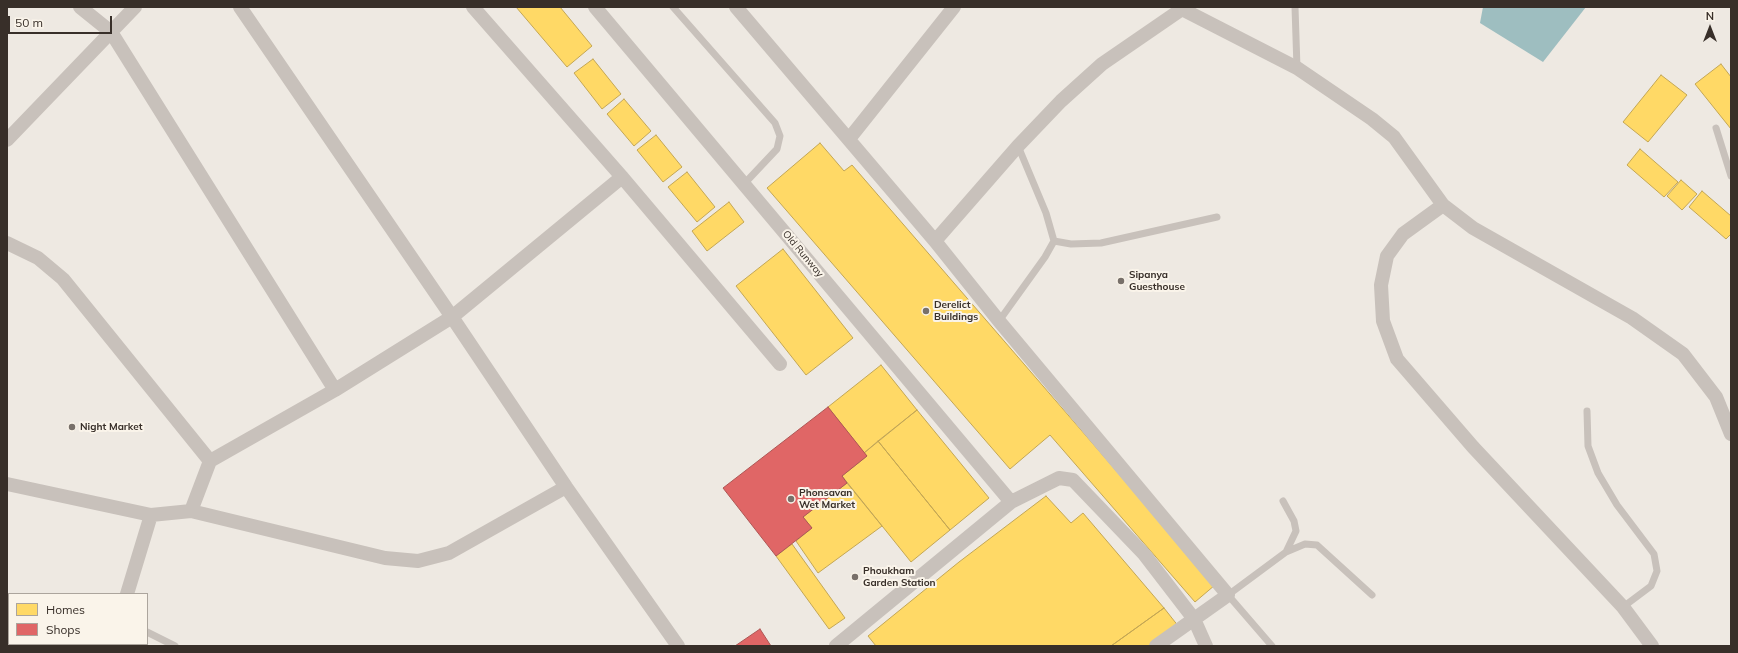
<!DOCTYPE html>
<style>
body{margin:0}
#map{position:relative;width:1738px;height:653px;overflow:hidden;background:#eee9e2;font-family:Mulish,sans-serif}
canvas{display:block}
.frame{position:absolute;inset:0;border:8px solid #382f29;pointer-events:none}
.legend{position:absolute;left:8px;top:593px;width:140px;height:52px;box-sizing:border-box;background:#faf4ea;border:1px solid #aca59d;margin:0;padding:5px 7px;list-style:none;font-size:12px;color:#382f29}
.legend li{display:flex;align-items:center;gap:8px;height:20px}
.legend b{width:20px;border:1px solid #aca59d}
.north{position:absolute;left:1690px;top:8px;width:40px;height:40px;-webkit-text-stroke:3px #faf4ea;paint-order:stroke;rotate:0deg;font-size:11px;font-weight:700;line-height:16px;text-align:center;color:#382f29}
.north::after{content:'';display:block;margin:auto;width:14px;height:18px;background:#382f29;clip-path:polygon(50% 0,100% 100%,50% 72%,0 100%)}
.scale{position:absolute;left:8px;top:16px;width:104px;height:18px;box-sizing:border-box;border:2px solid #382f29;border-top:0;padding-left:5px;font-size:12px;line-height:14px;white-space:nowrap;color:#382f29;-webkit-text-stroke:3px #faf4ea;paint-order:stroke}
</style>
<div id="map">
<canvas width="1738" height="653"></canvas>
<div class="frame"></div>
<ul class="legend">
<li><b style="height:11px;background:#ffd966"></b>Homes</li>
<li><b style="height:11px;background:#e06666"></b>Shops</li>
</ul>
<div class="north">N</div>
<div class="scale">50 m</div>
</div>
<script>
const g = document.querySelector('canvas').getContext('2d');
g.lineJoin = 'round';
function fill(path, color) { g.fillStyle = color; g.fill(path, 'evenodd'); }
const toPath = rows => new Path2D(rows.map(r => 'M' + r).join(''));
function strokePath(path, color, width, dash) { g.strokeStyle = color; g.lineWidth = width; g.lineCap = dash ? 'butt' : 'round'; g.setLineDash(dash || []); g.stroke(path); }
function drawText(font, color, halo, rows, align = 'center') {
  g.font = font + ' Mulish,sans-serif'; g.lineWidth = 4; g.setLineDash([]); g.textBaseline = 'middle'; g.strokeStyle = halo; g.fillStyle = color; for (const [text, x, y, turn = 0] of rows) {
    g.save(); g.translate(x, y); g.rotate((+turn || 0) * Math.PI / 180); g.textAlign = isNaN(turn) ? turn : align; if (halo) g.strokeText(text, 0, 0); g.fillText(text, 0, 0); g.restore();
  }
}
fill(toPath([
 [1483,7,1586,7,1543,62,1480,23]
]), '#9ebec0');
const homes = toPath([
 [516,7,560,7,592,46,567,67,516,7],
 [593,59,621,94,602,109,574,73,593,59],
 [1721,64,1731,77,1731,129,1695,84,1721,64],
 [1661,75,1687,95,1648,142,1623,122,1661,75],
 [624,99,651,131,634,146,607,114,624,99],
 [656,135,682,167,663,182,637,150,656,135],
 [820,143,844,171,852,165,1215,585,1195,602,1050,435,1010,469,767,188,820,143],
 [1640,149,1678,182,1664,197,1627,165,1640,149],
 [687,172,715,207,697,222,668,187,687,172],
 [1681,180,1697,194,1682,210,1667,196,1681,180],
 [1702,191,1731,216,1731,234,1726,239,1689,207,1702,191],
 [729,202,744,222,707,251,692,231,729,202],
 [783,249,853,338,806,375,736,286,783,249],
 [881,365,917,410,864,453,828,407,881,365],
 [917,410,989,498,950,530,878,441,917,410],
 [878,441,950,530,911,562,842,476,867,456,864,453,878,441],
 [847,483,882,526,818,573,796,541,812,528,803,517,847,483],
 [1046,496,1071,523,1083,513,1164,608,1111,646,876,646,868,636,959,562,1046,496],
 [792,544,845,618,829,629,776,556,792,544],
 [7,604,9,605,9,644,63,644,63,646,7,646,7,604],
 [1164,608,1179,627,1151,646,1111,646,1164,608]
]);
fill(homes, '#ffd966');
strokePath(homes, '#c3a654', 1);
const shops = toPath([
 [828,407,867,456,842,476,847,483,803,517,812,528,776,556,723,488,828,407],
 [760,629,771,646,735,646,760,629]
]);
fill(shops, '#e06666');
strokePath(shops, '#ae5654', 1);
strokePath(toPath([
 [673,7,775,123,780,136,777,149,744,184],
 [1295,7,1297,68],
 [1716,128,1731,176],
 [1054,241,1071,244,1101,243,1217,217],
 [999,321,1045,257,1054,241,1046,213,1018,146],
 [1587,411,1588,446,1598,473,1617,505,1654,554,1657,571,1651,586,1623,607],
 [1283,501,1294,521,1296,531,1286,552],
 [147,632,175,646],
 [1272,646,1228,595,1286,552,1305,544,1317,545,1372,595]
]), '#c8c1bb', 7);
strokePath(toPath([
 [80,7,111,32,335,390],
 [240,7,452,317,566,487,678,646],
 [473,7,622,177,780,364],
 [595,7,1011,502],
 [736,7,935,241,999,321,1228,595,1156,646],
 [1178,7,1297,68,1372,119,1394,137,1443,205,1473,228,1632,318,1683,354,1716,397,1731,434],
 [849,139,954,7],
 [7,140,135,7],
 [1443,205,1403,234,1387,256,1381,285,1383,321,1397,359,1473,447,1623,607,1652,646],
 [935,241,1018,146,1061,101,1102,64,1182,9],
 [7,243,38,258,63,279,210,461],
 [7,484,151,515,191,511,385,558,418,561,449,553,566,487],
 [191,511,210,461,335,390,452,317,622,177],
 [127,594,151,515],
 [111,646,112,644],
 [836,646,1011,502,1059,478,1073,480,1144,554,1194,619,1206,646]
]), '#c8c1bb', 14);
for (const [x, y, r, color] of [
 [1121,281,4,"#78706a"],
 [926,311,4,"#78706a"],
 [72,427,4,"#78706a"],
 [791,499,4,"#78706a"],
 [855,577,4,"#78706a"]
]) { const dot = new Path2D(); dot.arc(x, y, r, 0, 2 * Math.PI); g.fillStyle = color; g.fill(dot); strokePath(dot, '#faf4ea', 1.5); }
drawText('10px', '#382f29', '#faf4ea', [
 ["Old Runway",803,254,50]
]);
drawText('bold 10px', '#382f29', '#faf4ea', [
 ["Sipanya",1129,275],
 ["Guesthouse",1129,287],
 ["Derelict",934,305],
 ["Buildings",934,317],
 ["Night Market",80,427],
 ["Phonsavan",799,493],
 ["Wet Market",799,505],
 ["Phoukham",863,571],
 ["Garden Station",863,583]
], 'left');
</script>
